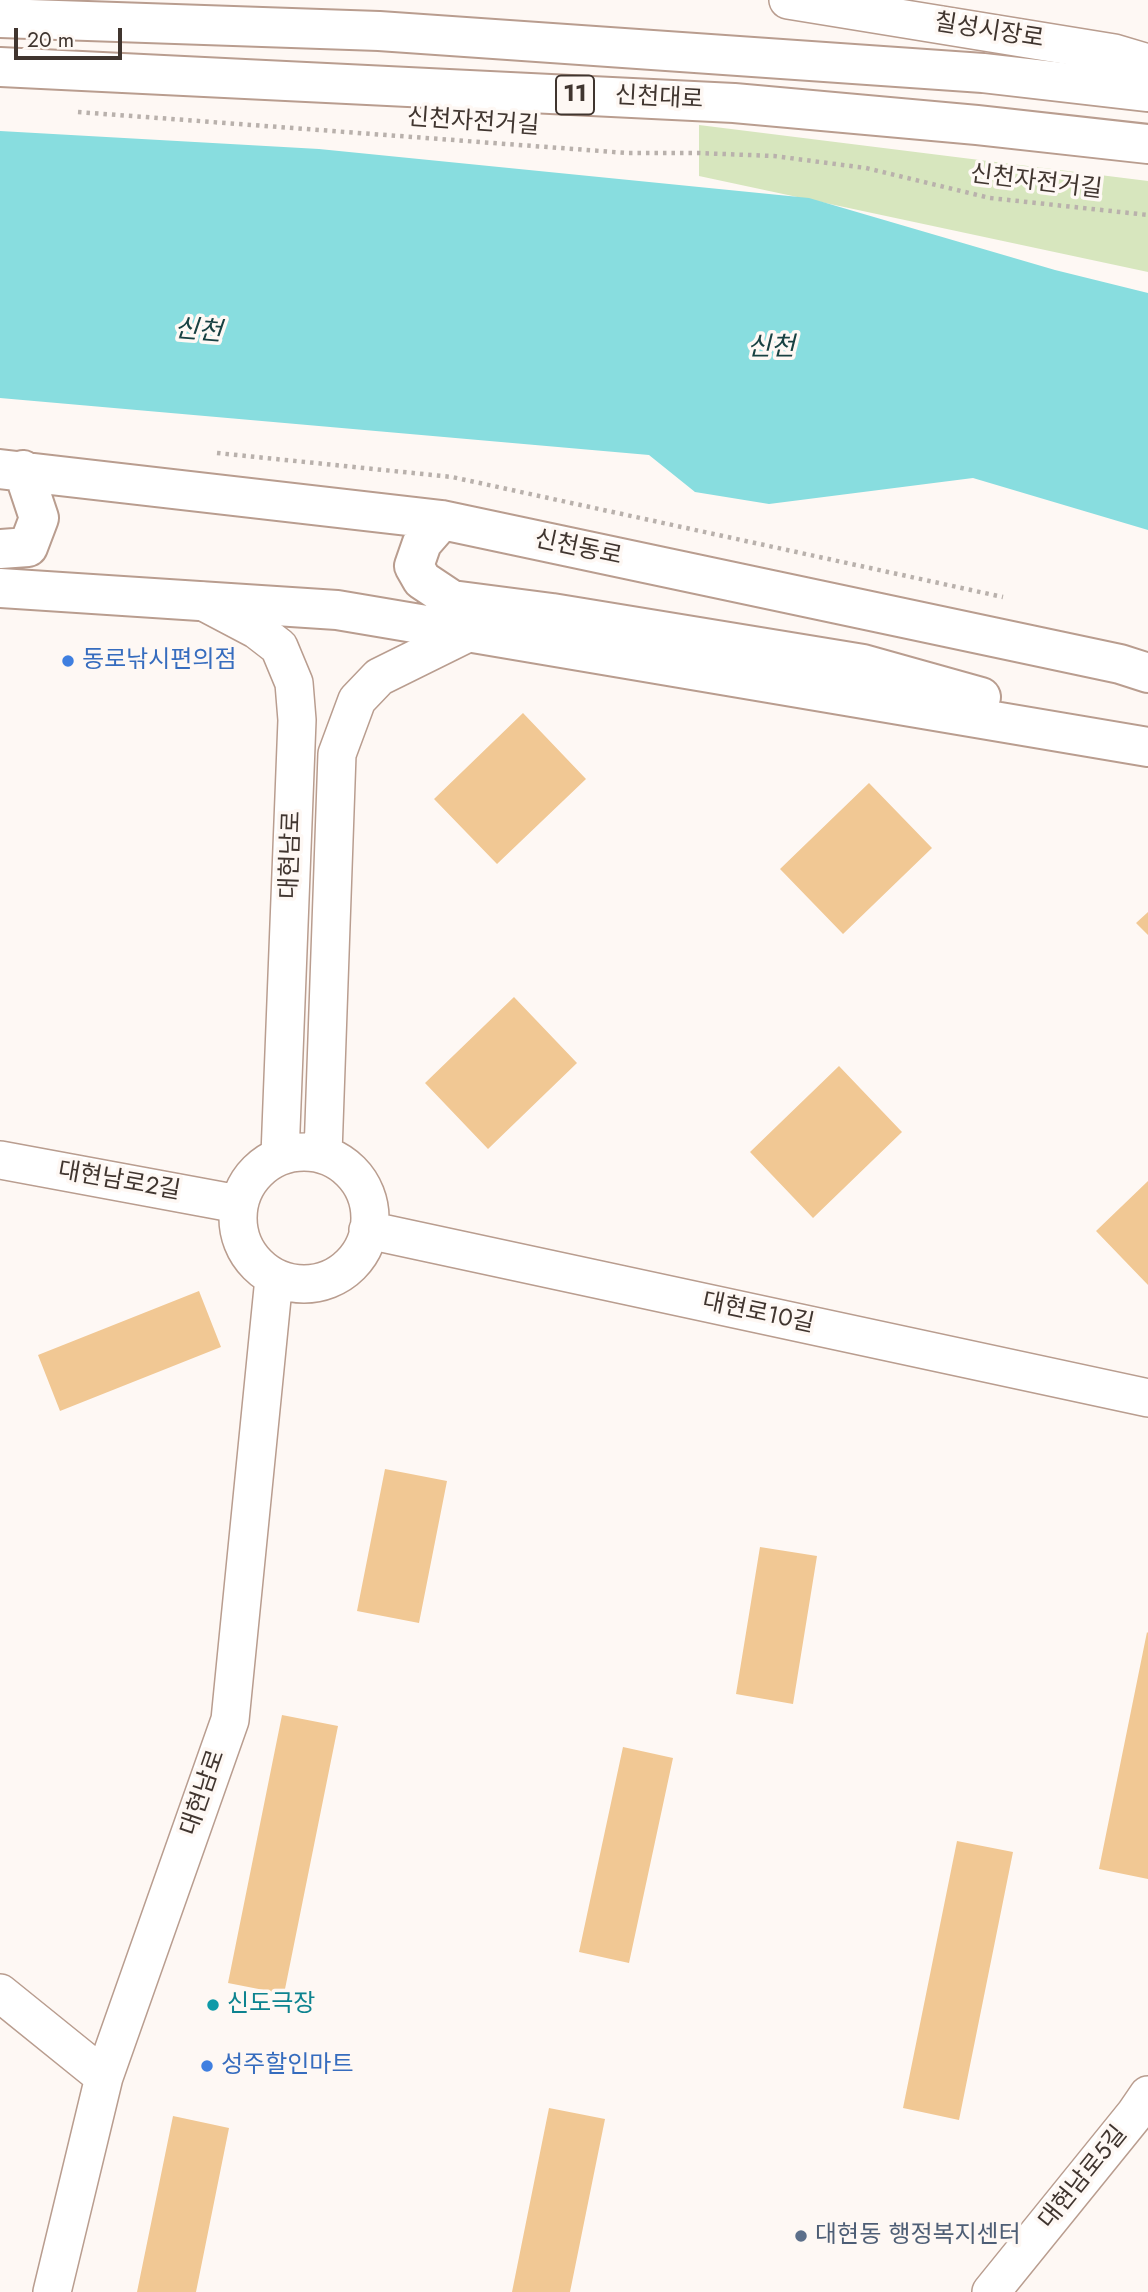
<!DOCTYPE html>
<meta charset="utf-8">
<style>
body{margin:0}
#map{position:relative;width:1148px;height:2292px;overflow:hidden;background:#fef8f4;font-family:Jost,sans-serif}
canvas{display:block}
.scale{position:absolute;left:14px;top:28px;width:108px;height:32px;box-sizing:border-box;border:4px solid #40352f;border-top:0;padding-left:9px;font-size:21px;line-height:24px;white-space:nowrap;color:#40352f;-webkit-text-stroke:5px #fef8f4;paint-order:stroke}
</style>
<div id="map">
<canvas width="1148" height="2292"></canvas>
<div class="scale">20 m</div>
</div>
<script>
const g = document.querySelector('canvas').getContext('2d');
g.lineJoin = 'round';
function fill(path, color) { g.fillStyle = color; g.fill(path, 'evenodd'); }
const toPath = rows => new Path2D(rows.map(r => 'M' + r).join(''));
function strokePath(path, color, width, dash) { g.strokeStyle = color; g.lineWidth = width; g.lineCap = dash ? 'butt' : 'round'; g.setLineDash(dash || []); g.stroke(path); }
function drawText(font, color, halo, rows, align = 'center') {
  g.font = font + ' Jost,"Noto Sans KR",sans-serif'; g.lineWidth = 7; g.setLineDash([]); g.textBaseline = 'middle'; g.strokeStyle = halo; g.fillStyle = color; for (const [text, x, y, turn = 0] of rows) {
    g.save(); g.translate(x, y); g.rotate((+turn || 0) * Math.PI / 180); g.textAlign = isNaN(turn) ? turn : align; if (halo) g.strokeText(text, 0, 0); g.fillText(text, 0, 0); g.restore();
  }
}
fill(toPath([
 [699,125,1148,181,1148,272,699,176]
]), '#d7e6be');
fill(toPath([
 [0,131,319,149,809,198,1055,270,1148,293,1148,530,973,478,769,504,695,492,649,455,0,398]
]), '#88dddf');
fill(toPath([
 [523,713,586,779,497,864,434,799],
 [869,783,932,848,843,934,780,869],
 [1148,912,1148,935,1136,923],
 [514,997,577,1063,488,1149,425,1083],
 [839,1066,902,1132,813,1218,750,1152],
 [1148,1181,1148,1285,1096,1231],
 [199,1291,221,1347,60,1411,38,1355],
 [385,1469,447,1481,419,1623,357,1611],
 [760,1547,817,1556,793,1704,736,1694],
 [1147,1632,1148,1633,1148,1879,1099,1869],
 [282,1715,338,1726,284,1994,228,1983],
 [623,1747,673,1758,629,1963,579,1952],
 [957,1841,1013,1852,959,2120,903,2108],
 [549,2108,605,2119,570,2292,512,2292],
 [173,2116,229,2128,196,2292,137,2292]
]), '#f1c894');
const minor = toPath([
 [788,0,1114,53,1148,63],
 [202,601,257,630,279,647,294,683,297,720,280,1155],
 '238 1218a66 66 0 1 1 132 0a66 66 0 1 1-132 0Z',
 [323,1153,337,754,357,700,379,677,470,632],
 [0,1160,238,1204],
 [368,1230,1148,1398],
 [0,1993,104,2077],
 [52,2292,104,2077,230,1720,274,1278],
 [991,2292,1135,2114,1148,2095]
]);
const major = toPath([
 [0,469,442,520,1120,664,1148,673],
 [442,520,422,543,414,566,422,580,452,600,552,613,863,664,981,697],
 [0,549,28,547,39,518,23,470],
 [0,588,337,610,1148,747]
]);
const highway = toPath([
 [0,18,379,31,983,73,1148,92],
 [0,67,734,103,977,125,1148,144]
]);
strokePath(minor, '#b99d8f', 40);
strokePath(major, '#b99d8f', 42);
strokePath(highway, '#b99d8f', 42);
strokePath(toPath([
 [78,112,627,153,698,153,774,156,866,168,990,198,1148,215],
 [217,453,452,477,1003,597]
]), '#b9b1ac', 4.5, [3.5, 5]);
strokePath(minor, '#fff', 37);
strokePath(major, '#fff', 38);
strokePath(highway, '#fff', 38);
for (const [x, y, r, color] of [
 [68,661,7,"#3f7fe0"],
 [213,2005,7,"#0f9aa8"],
 [207,2066,7,"#3f7fe0"],
 [801,2236,7,"#5c6f8a"]
]) { const dot = new Path2D(); dot.arc(x, y, r, 0, 2 * Math.PI); g.fillStyle = color; g.fill(dot); strokePath(dot, '#fef8f4', 2.5); }
for (const [x, y, w] of [
 [575,95,38]
]) { const box = new Path2D(); box.roundRect(x - w / 2, y - 19.5, w, 39, 5); g.fillStyle = '#fef8f4'; g.fill(box); strokePath(box, '#40352f', 2); }
drawText('bold 23px', '#40352f', null, [
 ["11",575,95]
]);
drawText('24px', '#40352f', '#fef8f4', [
 ["칠성시장로",989,32,9],
 ["신천대로",659,99,3],
 ["신천자전거길",473,123,4],
 ["신천자전거길",1036,183,7],
 ["신천동로",578,549,12],
 ["대현남로",292,855,-88],
 ["대현남로2길",119,1182,10],
 ["대현로10길",758,1314,12],
 ["대현남로",204,1793,-71],
 ["대현남로5길",1084,2178,-51]
]);
drawText('24px', '#366cbe', '#fef8f4', [
 ["동로낚시편의점",82,661],
 ["성주할인마트",221,2066]
], 'left');
drawText('24px', '#0d838f', '#fef8f4', [
 ["신도극장",227,2005]
], 'left');
drawText('24px', '#4e5e75', '#fef8f4', [
 ["대현동 행정복지센터",815,2236]
], 'left');
drawText('italic 26px', '#184142', '#fef8f4', [
 ["신천",198,332,5],
 ["신천",771,349]
]);
</script>
